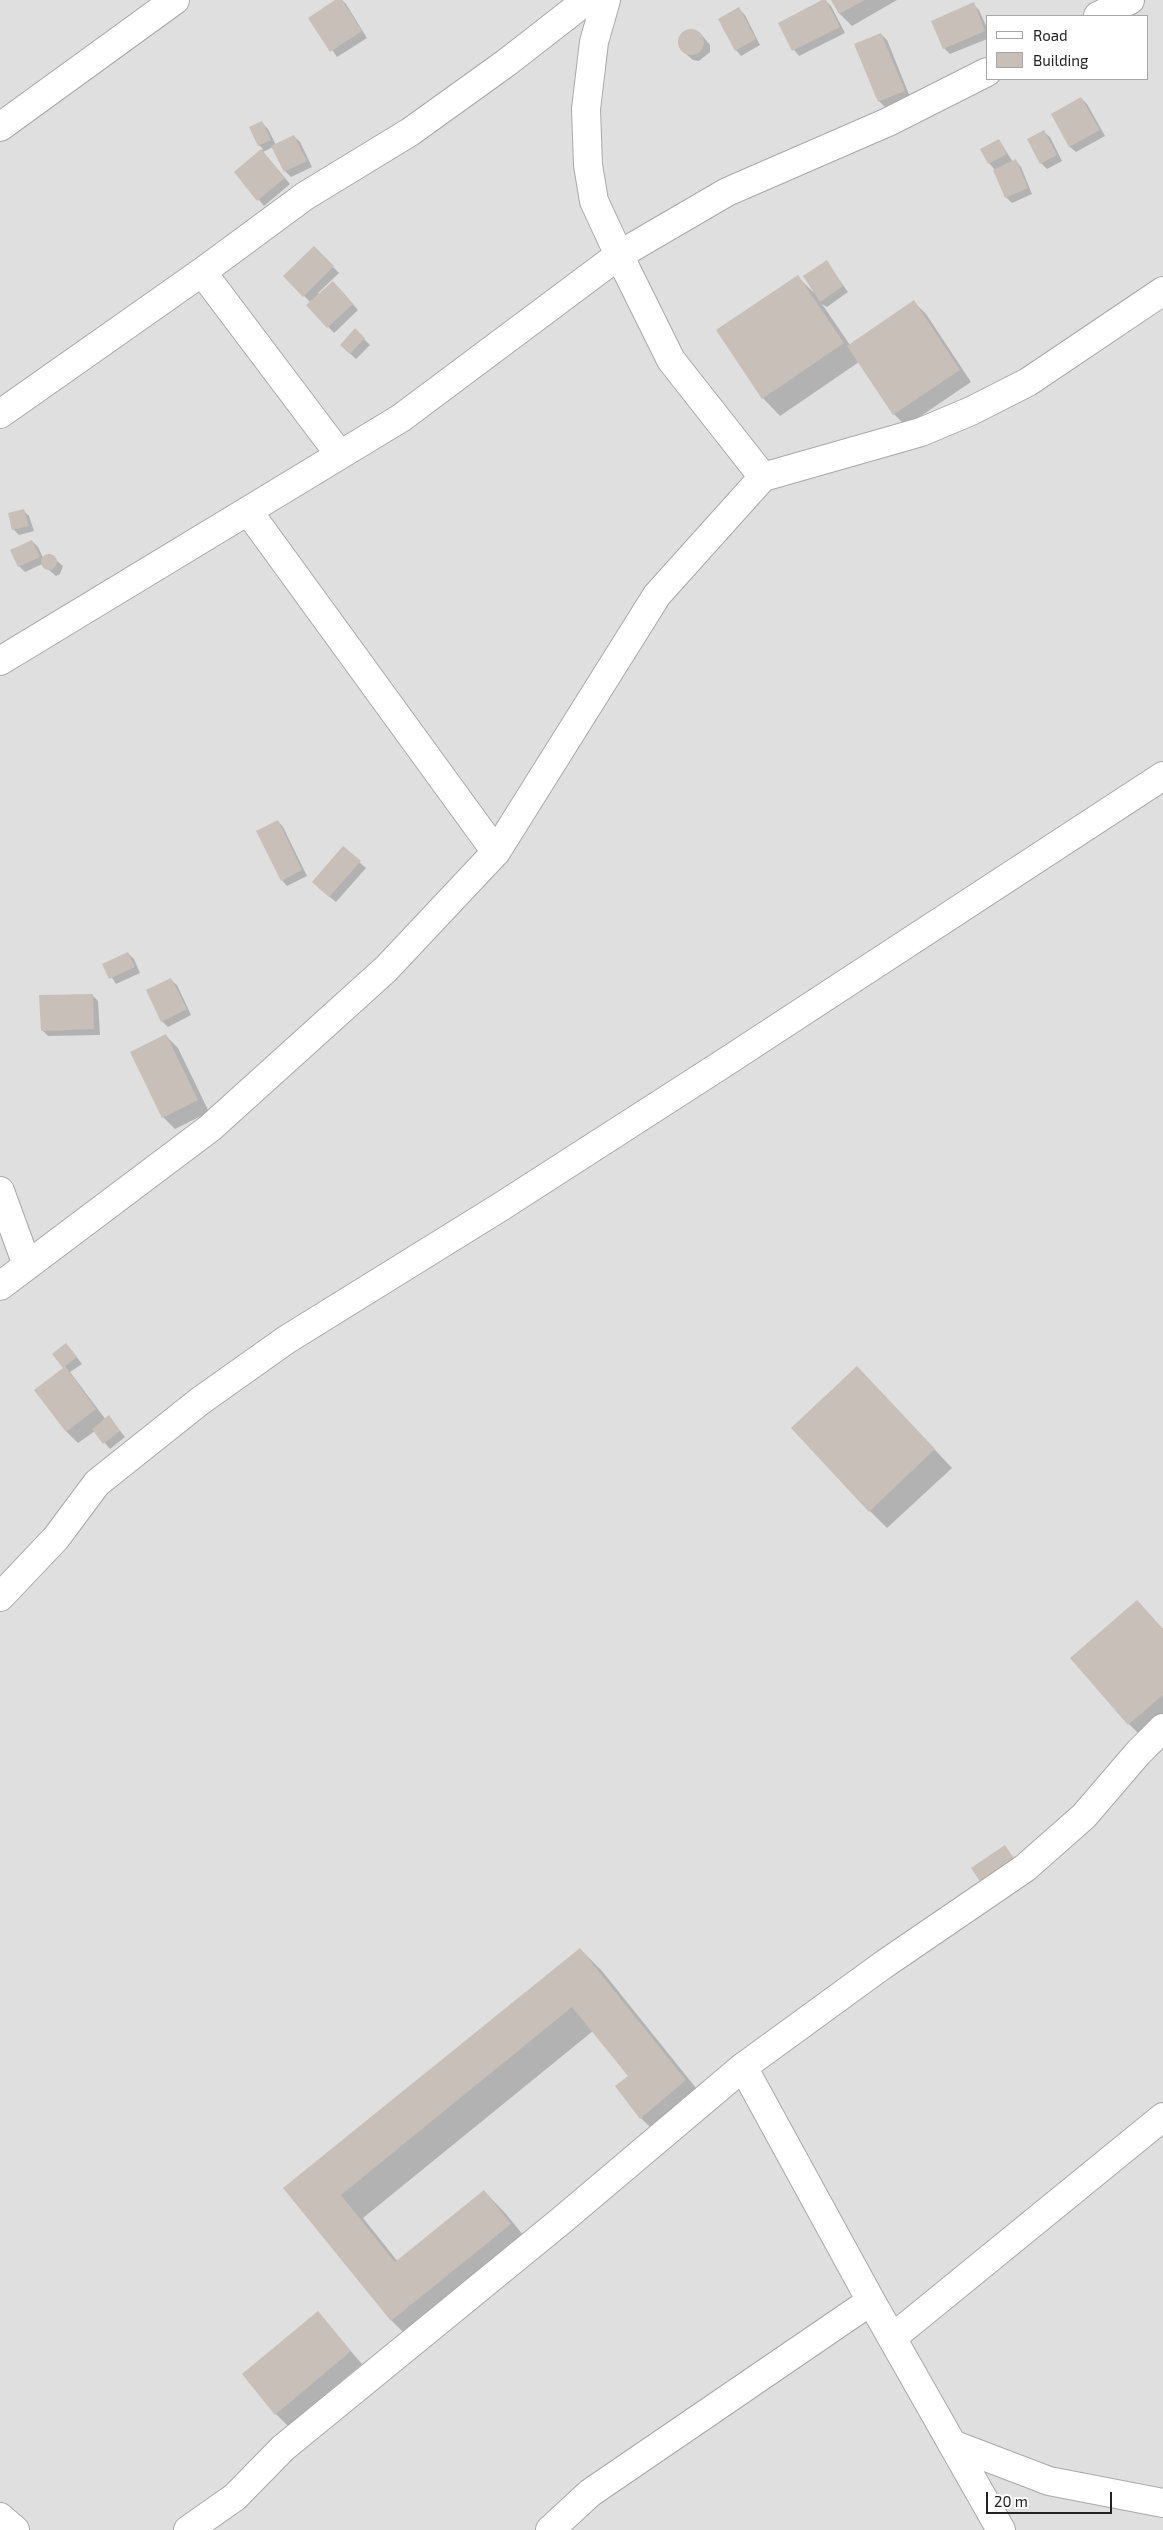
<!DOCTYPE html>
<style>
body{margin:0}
#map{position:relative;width:1163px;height:2530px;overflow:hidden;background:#f2efe9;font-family:"Exo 2",sans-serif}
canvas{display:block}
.legend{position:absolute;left:986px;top:15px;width:162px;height:65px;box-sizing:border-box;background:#fff;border:1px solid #a7a7a7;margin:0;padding:6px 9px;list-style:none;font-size:15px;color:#222}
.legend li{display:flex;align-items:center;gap:10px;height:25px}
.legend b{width:25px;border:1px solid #a7a7a7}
.scale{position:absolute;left:986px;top:2492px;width:126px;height:22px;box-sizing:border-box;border:2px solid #222;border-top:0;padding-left:6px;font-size:15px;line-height:18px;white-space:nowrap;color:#222;-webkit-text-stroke:4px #fff;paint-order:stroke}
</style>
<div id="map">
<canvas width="1163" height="2530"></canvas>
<ul class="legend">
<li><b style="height:6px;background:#fff"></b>Road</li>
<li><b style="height:14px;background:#c7bfb8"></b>Building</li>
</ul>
<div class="scale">20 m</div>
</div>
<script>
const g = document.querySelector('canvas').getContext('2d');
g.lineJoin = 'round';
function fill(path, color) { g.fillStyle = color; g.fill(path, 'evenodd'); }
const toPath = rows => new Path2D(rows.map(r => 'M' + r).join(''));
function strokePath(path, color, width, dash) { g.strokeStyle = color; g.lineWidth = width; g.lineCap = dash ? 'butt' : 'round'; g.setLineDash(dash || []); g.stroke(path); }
fill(toPath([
 [0,0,1163,0,1163,2530,0,2530],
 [987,16,1147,16,1147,79,987,79]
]), '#e0dfdf');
fill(toPath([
 [338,0,342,0,346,4,367,38,337,57,310,18],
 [825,0,831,6,845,33,799,56,794,50,780,24],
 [832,0,897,0,852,26,840,14],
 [973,4,979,10,987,28,987,39,950,54,944,48],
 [739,9,745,15,760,45,741,56,736,50],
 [693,30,700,33,710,45,710,52,699,61,693,60,687,55,681,48,679,42,686,31],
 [881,34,887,40,910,97,885,107,879,101],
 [1081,98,1087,104,1105,136,1076,152,1070,147,1052,114],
 [262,123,268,129,276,145,294,136,300,142,312,167,291,177,285,171,273,147,263,152,290,184,264,206,236,172,263,149,259,145],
 [1044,132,1050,137,1062,161,1047,169,1041,163],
 [999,140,1013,162,1016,161,1021,167,1032,194,1012,203,1006,197,995,170,989,163],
 [314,248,339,273,318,293,319,295,339,288,358,310,334,333,308,305,311,303,285,276],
 [827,262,848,292,827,307,822,304,850,345,914,302,926,314,971,382,906,426,894,414,859,362,780,416,763,398,798,277,813,292],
 [355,330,370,345,356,359,341,345],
 [23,510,29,516,34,531,19,535,13,529],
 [32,541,38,547,44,560,49,554,63,566,60,574,56,576,42,564,25,572,19,566],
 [278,821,283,827,307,876,287,886,282,880],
 [343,848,366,868,336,902,319,888],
 [128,953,134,959,140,973,116,984,104,965],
 [171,980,177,985,191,1015,168,1027,162,1021],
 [92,995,98,1001,100,1035,48,1036,42,1030],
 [166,1036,178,1048,209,1112,175,1129,163,1117],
 [72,1351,82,1364,70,1372,106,1420,109,1417,125,1437,110,1449,95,1431,78,1443,66,1431,65,1368,54,1355],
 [874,1385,952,1468,887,1528,870,1511],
 [1137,1601,1163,1629,1163,1717,1141,1736,1129,1724],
 [580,1949,602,1971,708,2103,663,2140,641,2118,629,2076,593,2031,363,2218,398,2262,484,2191,506,2214,532,2246,414,2343,391,2320,285,2188],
 [318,2313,362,2364,288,2426,276,2414]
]), '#0003');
fill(toPath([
 [335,0,342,0,362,31,330,52,308,18],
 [822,0,826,0,840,27,792,51,778,23],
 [831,0,865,0,839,14],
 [974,2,985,31,943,49,931,21],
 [739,7,756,39,735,51,718,19],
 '678 42a13 13 0 1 1 26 0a13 13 0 1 1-26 0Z',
 [881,33,905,91,878,102,854,44],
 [1081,97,1100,130,1069,147,1051,114],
 [262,121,271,140,258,146,249,127],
 [1044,130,1057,155,1040,164,1027,139],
 [294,135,307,161,284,172,271,146],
 [999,139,1007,154,988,164,980,149],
 [261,149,285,178,257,201,234,172],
 [1016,159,1028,188,1005,198,993,170],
 [314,246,334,266,303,297,283,276],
 [827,260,843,286,820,302,803,276],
 [798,275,844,343,762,399,716,330],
 [333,281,353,304,327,328,306,305],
 [914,300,960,370,893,415,847,346],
 [355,328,365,338,350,354,340,345],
 [24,509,29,526,12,530,8,513],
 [32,540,40,557,18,567,10,550],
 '41 562a8 8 0 1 1 16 0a8 8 0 1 1-16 0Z',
 [278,820,302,870,281,881,256,831],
 [343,846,361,861,329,897,312,882],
 [128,952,135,967,109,979,102,964],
 [171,978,187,1009,161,1022,146,990],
 [93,994,94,1029,41,1031,39,995],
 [166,1034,198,1100,162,1118,130,1052],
 [66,1343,77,1357,65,1366,96,1409,66,1432,34,1390,63,1368,52,1354],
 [857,1366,935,1449,869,1512,791,1428],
 [109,1415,120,1431,103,1444,92,1429],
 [1137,1600,1163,1629,1163,1695,1128,1725,1070,1658],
 [1005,1845,1021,1869,988,1893,971,1868],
 [580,1948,686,2080,640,2119,615,2086,628,2076,572,2007,341,2195,395,2262,484,2190,511,2224,391,2321,283,2188],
 [318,2311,351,2351,275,2415,242,2374]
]), '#c7bfb8');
const minor = toPath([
 [1098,16,1130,0],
 [0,127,175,0],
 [202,272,340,455],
 [0,414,202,272,305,196,410,132,506,63,587,0],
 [763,477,671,360,619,255,727,192,888,122,987,72],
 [248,511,496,852],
 [0,661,401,418,619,255,594,201,588,165,586,109,594,42,606,0],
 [0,1191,27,1265],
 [0,1286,210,1128,386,969,496,852,657,595,763,477,921,432,971,411,1028,382,1163,291],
 [0,1597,56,1538,97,1483,200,1401,286,1340,502,1206,721,1065,1163,776],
 [743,2067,871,2301,1001,2530],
 [892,2338,1163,2117],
 [952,2444,1049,2481,1163,2503],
 [0,2517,15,2530],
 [188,2530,235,2497,283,2448,562,2220,743,2067,883,1965,1025,1868,1084,1816,1138,1753,1163,1728],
 [550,2530,590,2493,871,2301]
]);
strokePath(minor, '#a9a9a9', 30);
strokePath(minor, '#fff', 28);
</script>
